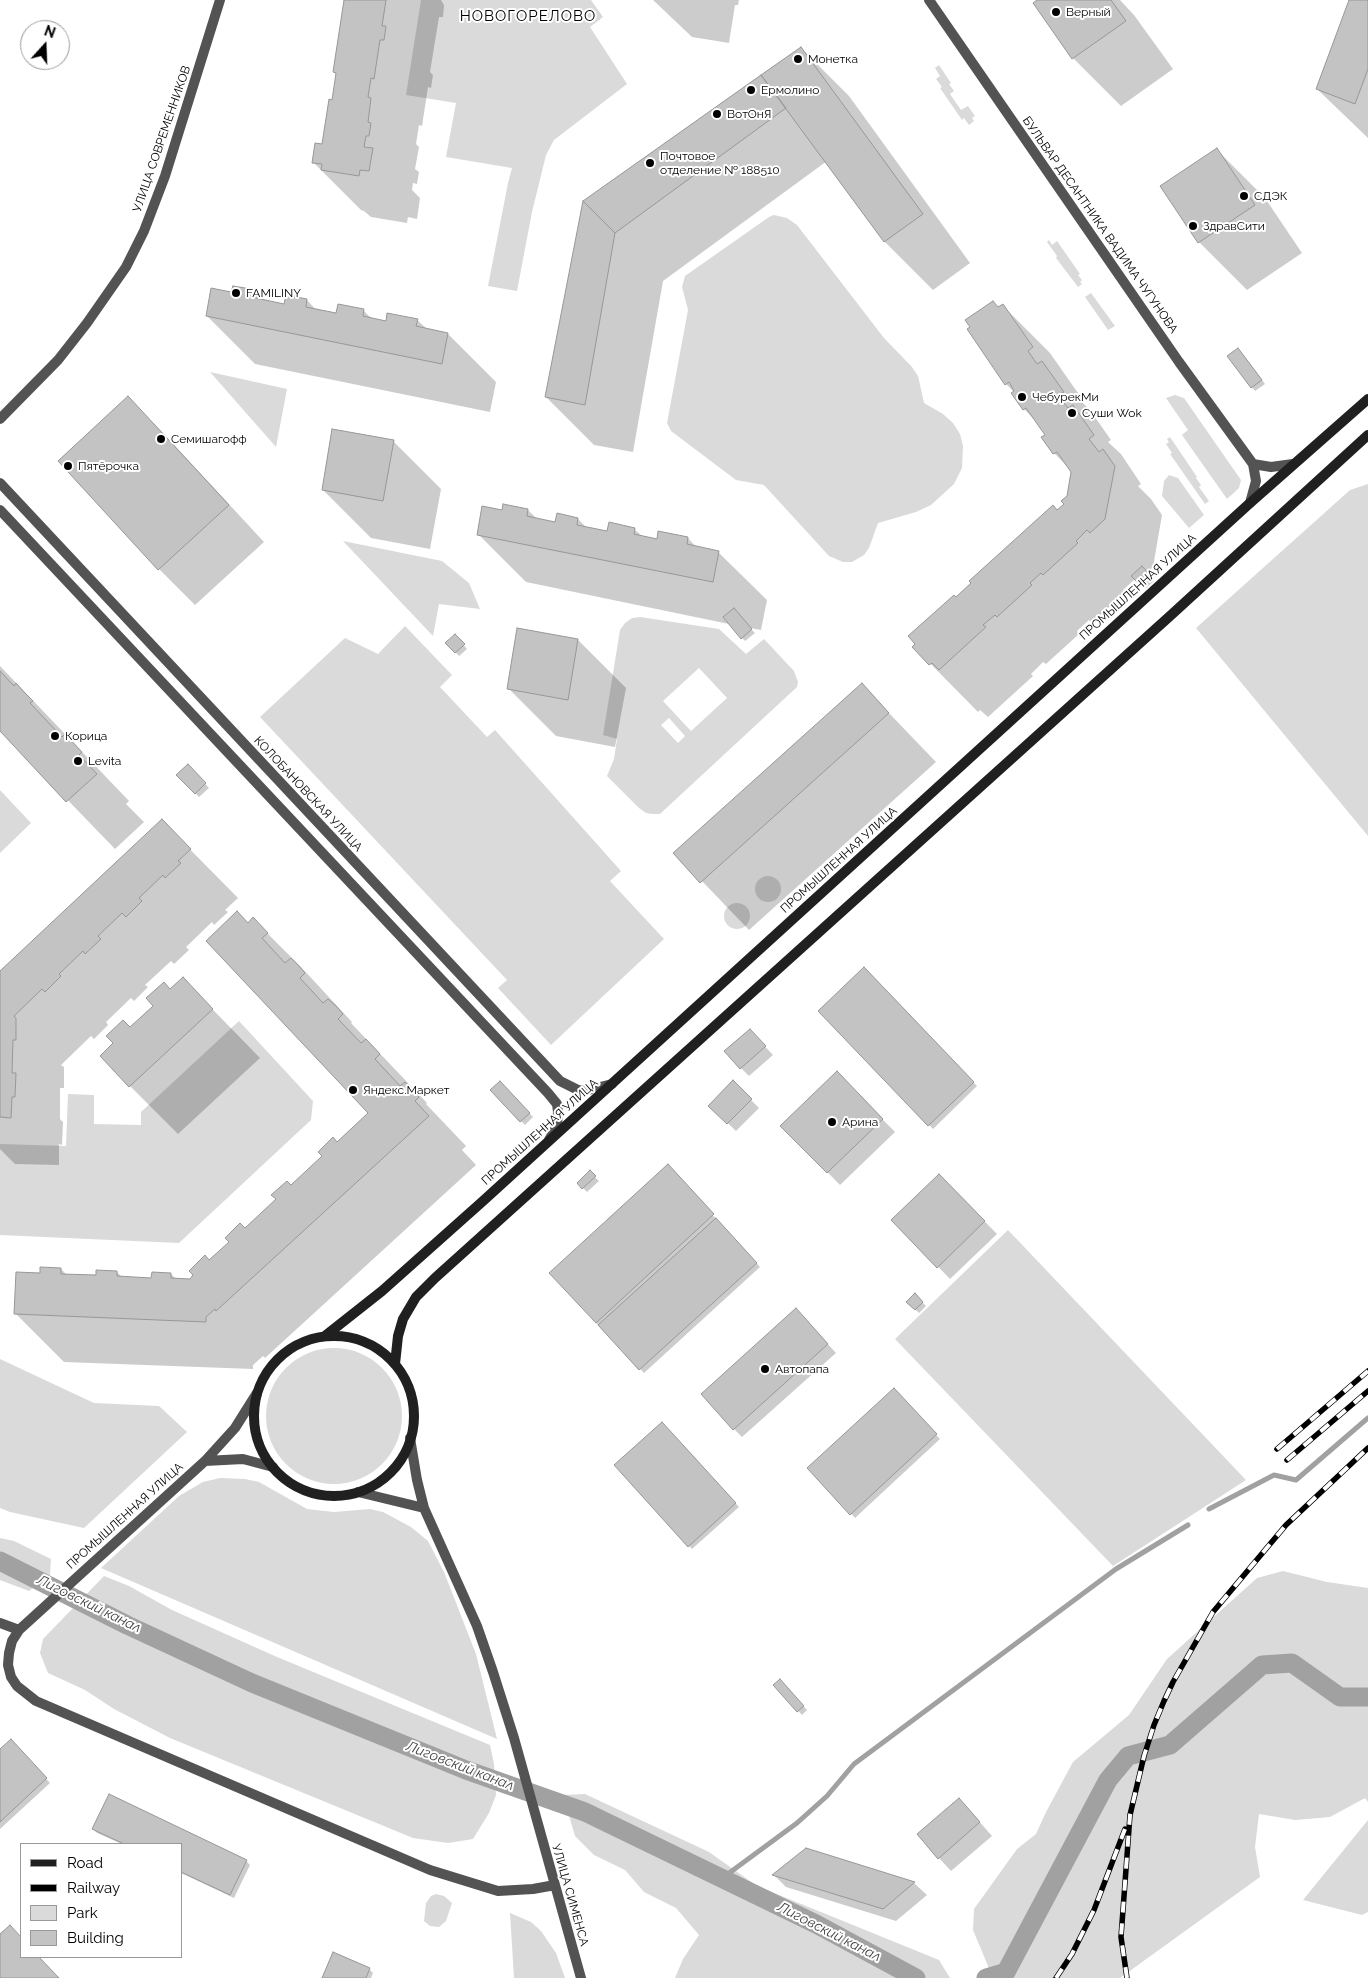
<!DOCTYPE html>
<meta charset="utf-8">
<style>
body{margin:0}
#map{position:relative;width:1368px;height:1978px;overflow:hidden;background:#fff;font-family:Raleway,sans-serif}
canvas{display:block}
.legend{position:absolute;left:20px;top:1843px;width:162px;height:115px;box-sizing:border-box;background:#fff;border:1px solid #999;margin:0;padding:6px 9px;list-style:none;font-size:15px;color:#000}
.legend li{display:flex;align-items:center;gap:10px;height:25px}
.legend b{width:25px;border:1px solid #999}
.north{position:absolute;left:20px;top:20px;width:50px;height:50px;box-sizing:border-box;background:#fff;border:1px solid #999;border-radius:50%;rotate:20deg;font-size:14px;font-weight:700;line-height:20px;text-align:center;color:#000}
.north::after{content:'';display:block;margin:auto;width:18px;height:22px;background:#000;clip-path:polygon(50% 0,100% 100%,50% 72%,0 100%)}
</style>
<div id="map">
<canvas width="1368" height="1978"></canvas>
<ul class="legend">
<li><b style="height:6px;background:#202020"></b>Road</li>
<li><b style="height:6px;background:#000"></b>Railway</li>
<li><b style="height:14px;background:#dadada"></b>Park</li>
<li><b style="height:14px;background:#c3c3c3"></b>Building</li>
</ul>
<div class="north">N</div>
</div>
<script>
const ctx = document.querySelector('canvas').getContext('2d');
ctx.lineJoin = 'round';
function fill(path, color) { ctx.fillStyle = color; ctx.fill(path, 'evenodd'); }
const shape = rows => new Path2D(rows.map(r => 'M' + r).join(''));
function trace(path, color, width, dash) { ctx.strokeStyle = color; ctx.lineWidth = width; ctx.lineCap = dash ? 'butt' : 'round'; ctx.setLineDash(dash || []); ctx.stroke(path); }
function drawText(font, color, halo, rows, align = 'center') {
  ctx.font = font + ' Raleway,sans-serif'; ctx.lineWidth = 4; ctx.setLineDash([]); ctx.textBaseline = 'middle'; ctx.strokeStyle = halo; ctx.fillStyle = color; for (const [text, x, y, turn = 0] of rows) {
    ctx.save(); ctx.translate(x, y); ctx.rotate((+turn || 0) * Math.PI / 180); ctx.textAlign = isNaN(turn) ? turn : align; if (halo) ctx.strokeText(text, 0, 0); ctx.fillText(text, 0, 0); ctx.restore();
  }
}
const green = shape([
 [421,0,591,0,603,17,590,27,627,84,554,140,546,155,532,212,517,291,488,286,508,183,512,168,446,157,456,103,406,95],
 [939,65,951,83,949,84,954,91,950,94,961,110,968,106,975,116,972,118,974,121,969,125,964,118,962,120,940,88,942,87,936,79,940,76,935,68],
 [774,215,787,218,797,225,884,338,912,367,918,376,924,403,943,414,953,423,960,434,963,446,962,468,954,484,931,505,916,512,878,523,869,548,864,555,852,562,843,562,829,556,764,485,736,480,671,431,667,423,688,310,682,287,685,276,769,217],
 [1049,240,1052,245,1057,241,1080,274,1078,275,1082,280,1080,282,1082,284,1078,287,1056,258,1057,256,1047,242],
 [1091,293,1115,326,1108,330,1085,297],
 [210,372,287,389,276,447],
 [1175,395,1184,398,1241,480,1239,488,1227,499,1182,435,1188,430,1166,398],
 [1170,437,1197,477,1196,478,1201,485,1199,487,1209,501,1205,504,1170,454,1172,453,1166,444,1169,442,1167,439],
 [1169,475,1178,478,1204,515,1189,528,1162,496,1164,481],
 [1368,484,1368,836,1196,628,1350,490],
 [343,541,442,561,469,583,480,609,439,604,433,636],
 [640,617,719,629,746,654,764,639,794,671,798,682,797,687,660,814,652,814,646,813,639,808,607,776,614,759,617,739,603,735,620,630,625,623,632,618],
 [699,668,727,698,691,731,663,701],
 [669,718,685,736,678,743,661,725],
 [405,626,452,675,440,687,487,737,495,730,621,871,610,881,664,939,551,1045,498,988,507,980,260,717,345,638,378,654],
 [0,790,31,823,0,853],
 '755 889a13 13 0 1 1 26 0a13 13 0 1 1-26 0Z',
 '724 916a13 13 0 1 1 26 0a13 13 0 1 1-26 0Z',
 [239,1021,313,1101,311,1120,179,1243,0,1235,0,1144,66,1146,68,1094,94,1095,94,1124,141,1125,141,1112],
 [1008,1230,1246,1480,1113,1566,895,1339],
 '266 1416a68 68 0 1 1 136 0a68 68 0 1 1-136 0Z',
 [0,1359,94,1403,159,1406,187,1432,84,1528,10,1512,0,1508],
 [220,1478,245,1479,259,1482,307,1509,334,1512,370,1509,383,1512,411,1527,428,1541,444,1572,476,1654,497,1739,101,1568,179,1496,203,1482],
 [0,1538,14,1541,51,1559,50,1575,29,1591,0,1580],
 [1283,1571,1327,1582,1368,1588,1368,1802,1365,1798,1330,1817,1295,1820,1259,1814,1255,1847,1260,1877,1120,1978,993,1978,973,1930,974,1909,1017,1849,1036,1834,1046,1812,1073,1762,1129,1715,1167,1659,1257,1578],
 [104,1576,129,1586,172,1610,277,1657,490,1745,494,1764,496,1795,489,1813,473,1839,448,1843,413,1838,170,1738,114,1709,85,1690,48,1673,40,1653,43,1639],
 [585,1794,709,1852,757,1886,939,1960,950,1978,675,1978,683,1959,699,1935,676,1908,644,1892,625,1870,594,1855,575,1836,563,1795],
 [1368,1820,1368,1912,1362,1915,1303,1900],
 [436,1894,444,1896,452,1903,446,1921,439,1927,430,1926,424,1921,426,1903,431,1896],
 [510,1913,531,1922,541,1931,556,1953,565,1978,514,1978]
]);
const shadow = shape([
 [345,0,441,0,444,5,443,17,439,17,430,72,433,75,431,88,428,87,422,126,419,125,416,144,419,147,415,169,419,172,417,184,413,183,412,190,420,198,417,219,408,217,407,223,371,217,364,211,361,210,313,162,323,146,333,101,337,75,334,72],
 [653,0,739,0,738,5,735,5,729,43,692,37],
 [1039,0,1120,0,1134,15,1173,69,1121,106,1073,58],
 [1350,0,1368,0,1368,138,1317,89],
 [801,48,849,96,970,263,933,290,885,242,827,161,663,281,633,452,594,445,546,397,585,202],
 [1217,150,1265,198,1302,253,1247,290,1199,242],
 [257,292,266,301,285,305,287,296,307,300,317,311,337,315,363,310,372,319,387,322,417,320,427,329,448,334,496,382,490,412,255,364,207,316,232,294],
 [1002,305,1050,353,1080,396,1078,398,1090,410,1111,440,1108,442,1121,454,1141,484,1138,486,1151,499,1162,515,1153,567,1146,573,1154,581,1145,589,1135,579,1123,590,1125,592,1092,623,1089,620,1077,631,1079,634,1046,664,1043,662,1031,674,1033,676,988,717,980,710,978,712,914,647,956,598,1057,512,1066,504,1068,497,1071,470,1054,453,1043,438,1047,435,1041,426,1024,409,1014,392,1006,384,999,308],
 [1242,353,1265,384,1255,391,1252,387],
 [128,398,164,434,264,542,195,605,159,569,59,461],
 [393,441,441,489,430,549,371,538,323,490],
 [528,510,537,519,556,523,578,519,588,529,608,533,634,529,643,537,658,540,688,538,697,548,718,552,767,600,761,630,750,628,755,633,745,641,729,624,526,582,478,534,503,512],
 [455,635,467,649,459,656,447,643],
 [578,640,626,688,615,747,556,736,508,688],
 [0,666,129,801,126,804,144,822,115,849,0,730],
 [862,685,936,762,749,930,675,853],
 [188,766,209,788,199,797,178,775],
 [162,821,238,898,225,910,228,912,214,925,212,922,186,947,189,950,174,964,171,961,145,985,148,987,134,1001,131,998,106,1022,108,1025,94,1039,91,1036,61,1065,64,1067,64,1088,60,1088,60,1119,63,1122,62,1145,59,1144,59,1165,15,1164,0,1149,0,973],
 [253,919,301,967,352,1022,351,1023,427,1103,426,1104,466,1146,462,1150,476,1165,265,1358,263,1356,253,1365,253,1369,64,1362,16,1314,41,1274,61,1269,67,1275,97,1277,117,1272,123,1278,152,1279,171,1274,176,1279,190,1280,370,1113,248,924],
 [864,969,977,1086,933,1129,820,1011],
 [183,979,260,1058,178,1134,130,1086,130,1028],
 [758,1039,773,1055,749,1076,741,1068],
 [837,1073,895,1132,840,1185,782,1126],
 [733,1082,759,1108,736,1131,710,1106],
 [500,1083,533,1117,525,1125,492,1091],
 [668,1166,760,1267,644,1373,596,1323],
 [590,1172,599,1181,587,1192,578,1183],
 [939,1175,997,1234,950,1279,893,1220],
 [915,1295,926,1306,919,1313,908,1302],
 [804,1318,836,1353,742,1437,734,1429],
 [894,1389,940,1439,855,1518,809,1468],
 [662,1423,739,1507,692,1549,616,1465],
 [780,1681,807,1710,802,1715,775,1685],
 [11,1741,50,1783,0,1829,0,1751],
 [109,1796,246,1861,250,1865,234,1898,181,1873,181,1844,122,1844,97,1833,93,1829],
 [971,1812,992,1836,951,1871,918,1835],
 [806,1850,914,1883,927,1895,896,1921,786,1887,774,1875],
 [369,1969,373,1973,371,1978,324,1978]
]);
const stream = shape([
 [1209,1509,1274,1475,1296,1480,1368,1418],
 [721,1879,797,1823,827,1796,854,1764,1116,1569,1188,1525]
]);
const canal = shape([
 [0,1561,127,1625,252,1683,466,1770,585,1812,816,1924,916,1978],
 [986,1978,1006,1972,1108,1780,1128,1756,1170,1745,1262,1665,1292,1663,1340,1697,1368,1697]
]);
const building = shape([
 [344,0,386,0,382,26,386,26,384,40,380,40,374,79,371,78,368,97,371,98,368,122,371,123,369,136,366,136,364,147,373,148,369,171,360,170,359,176,321,170,322,164,312,163,315,143,322,144,329,99,332,100,336,73,333,72,344,0],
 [1037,0,1111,0,1126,21,1072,59,1033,3,1037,0],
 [1349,0,1368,0,1368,69,1355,104,1316,89,1349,0],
 [801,47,923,214,884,242,761,75,801,47],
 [761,75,786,108,615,233,583,201,761,75],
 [1217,148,1255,205,1198,243,1160,186,1217,148],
 [583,201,615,233,585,405,545,397,583,201],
 [233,286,257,290,256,298,284,304,286,295,307,299,306,307,336,313,338,304,364,309,363,316,386,321,387,313,418,319,416,326,448,333,442,364,206,316,211,288,231,292,233,286],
 [993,301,998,307,1003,304,1033,347,1028,351,1037,364,1042,361,1064,392,1058,395,1068,408,1073,405,1094,435,1089,439,1099,452,1103,449,1115,466,1105,519,1090,533,1087,530,1076,541,1078,543,1043,575,1041,573,1030,583,1032,585,997,617,995,615,983,625,986,627,939,670,932,663,929,665,912,647,915,644,908,636,954,595,956,597,971,583,969,581,1053,505,1057,510,1064,504,1061,501,1067,496,1071,472,1057,452,1053,454,1041,437,1045,435,1026,408,1023,410,1011,393,1014,391,1009,382,1005,385,967,329,970,327,965,320,993,301],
 [1238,348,1262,380,1251,388,1227,356,1238,348],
 [128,396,229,505,158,570,58,461,128,396],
 [332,429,394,440,383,501,322,490,332,429],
 [503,504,528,509,527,516,555,522,557,513,578,518,577,525,607,531,609,522,635,528,634,534,657,539,658,531,688,537,687,544,719,551,713,582,477,535,482,506,502,510,503,504],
 [1142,566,1151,576,1141,586,1131,576,1142,566],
 [734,608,752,629,741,639,723,617,734,608],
 [517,628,578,639,568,700,507,689,517,628],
 [455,634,465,644,455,653,445,643,455,634],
 [0,671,14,686,16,683,24,692,33,701,30,703,62,737,65,734,82,752,79,755,97,774,66,802,0,731,0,671],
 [862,683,889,713,700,883,673,853,862,683],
 [188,764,206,783,195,794,176,775,188,764],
 [162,819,191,849,178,861,181,863,165,878,163,875,139,898,142,901,126,917,122,913,98,936,101,939,85,954,83,951,59,974,61,976,45,992,42,989,14,1016,16,1018,16,1040,13,1040,12,1073,16,1073,15,1097,12,1097,11,1118,0,1117,0,971,162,819],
 [237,911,248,923,253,917,268,933,262,938,285,963,291,958,298,965,305,973,300,978,323,1003,328,999,336,1006,343,1014,338,1019,361,1043,366,1039,380,1054,375,1059,400,1086,405,1082,419,1097,415,1101,429,1116,216,1311,215,1309,206,1317,206,1322,14,1314,16,1272,40,1273,40,1267,61,1268,61,1274,96,1275,96,1270,117,1271,117,1276,151,1278,152,1272,171,1273,171,1278,190,1279,193,1275,189,1271,205,1255,209,1260,229,1242,225,1238,240,1223,245,1228,276,1199,271,1195,287,1181,291,1185,322,1156,318,1152,333,1137,337,1142,368,1113,206,941,237,911],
 [864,967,974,1082,928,1126,818,1011,864,967],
 [183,977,213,1009,129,1087,100,1056,113,1043,106,1036,123,1020,130,1027,153,1006,146,998,164,982,170,989,183,977],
 [750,1029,766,1046,740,1069,724,1051,750,1029],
 [837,1071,883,1119,827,1173,780,1126,837,1071],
 [733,1080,752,1099,727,1124,708,1106,733,1080],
 [500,1081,530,1113,520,1122,490,1090,500,1081],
 [668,1164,714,1214,596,1323,549,1273,668,1164],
 [590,1170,596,1176,582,1189,577,1183,590,1170],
 [939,1174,985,1221,937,1268,891,1220,939,1174],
 [716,1218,757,1263,639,1370,598,1325,716,1218],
 [915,1293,923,1302,915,1310,906,1302,915,1293],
 [796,1308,828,1344,733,1430,701,1394,796,1308],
 [894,1388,937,1434,850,1515,807,1468,894,1388],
 [662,1422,736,1503,688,1547,614,1465,662,1422],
 [780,1679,804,1706,797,1712,773,1685,780,1679],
 [11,1739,47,1778,0,1822,0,1749,11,1739],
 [109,1794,247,1860,230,1895,181,1872,181,1844,124,1844,92,1829,109,1794],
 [959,1798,980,1822,938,1859,917,1834,959,1798],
 [806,1848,915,1882,883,1909,772,1875,806,1848],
 [10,1925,21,1937,21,1957,39,1957,59,1978,0,1978,0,1934,10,1925],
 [333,1952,370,1968,366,1978,322,1978,333,1952]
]);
const street = shape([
 [929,0,1179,362,1253,464,1256,481,1250,503],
 [0,419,58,360,87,323,126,267,144,231,165,176,220,0],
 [1253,464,1271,467,1293,464],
 [0,483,560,1081,578,1090,584,1091,612,1084],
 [0,510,548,1093,557,1104,558,1112,557,1125,549,1140],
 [257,1393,235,1428,205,1461,19,1630,12,1641,9,1653,8,1665,11,1677,17,1686,36,1701,430,1870,498,1891,533,1889,555,1885],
 [410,1438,417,1480,424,1508,477,1626,493,1672,514,1738,581,1978],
 [205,1461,243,1459,273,1467],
 [358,1492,424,1508],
 [0,1623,19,1630]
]);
const secondary = shape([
 [325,1336,382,1291,483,1201,1250,503,1368,399],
 '254 1416a80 80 0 1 1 160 0a80 80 0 1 1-160 0Z',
 [395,1364,398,1336,403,1319,416,1297,435,1278,1170,616,1368,435]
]);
const rail = shape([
 [1277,1449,1368,1371],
 [1287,1460,1368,1391],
 [1056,1978,1072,1954,1094,1910,1125,1829],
 [1127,1978,1121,1937,1130,1815,1144,1756,1154,1725,1164,1701,1173,1682,1213,1612,1286,1525,1368,1448]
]);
const markers = [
 [1056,12,5,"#000"],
 [798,59,5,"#000"],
 [751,90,5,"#000"],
 [717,114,5,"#000"],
 [650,163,5,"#000"],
 [1244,196,5,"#000"],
 [1193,226,5,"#000"],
 [236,293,5,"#000"],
 [1022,397,5,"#000"],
 [1072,413,5,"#000"],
 [161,439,5,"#000"],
 [68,466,5,"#000"],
 [55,736,5,"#000"],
 [78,761,5,"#000"],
 [353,1090,5,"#000"],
 [832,1122,5,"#000"],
 [765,1369,5,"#000"]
];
const poiNames = [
 ["Верный",1066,12],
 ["Монетка",808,59],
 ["Ермолино",761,90],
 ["ВотОнЯ",727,114],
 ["Почтовое",660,156],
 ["отделение № 188510",660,170],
 ["СДЭК",1254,196],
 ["ЗдравСити",1203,226],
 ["FAMILINY",246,293],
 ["ЧебурекМи",1032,397],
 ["Суши Wok",1082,413],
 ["Семишагофф",171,439],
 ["Пятёрочка",78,466],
 ["Корица",65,736],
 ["Levita",88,761],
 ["Яндекс.Маркет",363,1090],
 ["Арина",842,1122],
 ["Автопапа",775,1369]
];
const streetNames = [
 ["УЛИЦА СОВРЕМЕННИКОВ",162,139,-71],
 ["БУЛЬВАР ДЕСАНТНИКА ВАДИМА ЧУГУНОВА",1100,225,55],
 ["ПРОМЫШЛЕННАЯ УЛИЦА",1138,587,-42],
 ["КОЛОБАНОВСКАЯ УЛИЦА",308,794,47],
 ["ПРОМЫШЛЕННАЯ УЛИЦА",839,860,-42],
 ["ПРОМЫШЛЕННАЯ УЛИЦА",540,1132,-42],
 ["ПРОМЫШЛЕННАЯ УЛИЦА",125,1516,-42],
 ["УЛИЦА СИМЕНСА",570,1895,74]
];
const waterNames = [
 ["Лиговский канал",89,1604,26],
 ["Лиговский канал",460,1766,21],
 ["Лиговский канал",829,1932,27]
];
const quarterNames = [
 ["НОВОГОРЕЛОВО",528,16]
];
fill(green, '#dadada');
fill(shadow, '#0003');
trace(stream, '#a1a1a1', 5);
trace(canal, '#a1a1a1', 19);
fill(building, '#c3c3c3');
trace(building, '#979797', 1);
trace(street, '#535353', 10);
trace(secondary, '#202020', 10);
trace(rail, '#000', 5.5);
trace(rail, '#fff', 4, [11]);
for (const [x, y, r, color] of markers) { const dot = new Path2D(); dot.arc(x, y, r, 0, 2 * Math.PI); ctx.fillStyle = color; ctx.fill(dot); trace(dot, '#fff', 2); }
drawText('12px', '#000', '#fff', poiNames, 'left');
drawText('12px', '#000', '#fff', streetNames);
drawText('italic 14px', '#424242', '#fff', waterNames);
ctx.letterSpacing = '1px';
drawText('15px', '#000', '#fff', quarterNames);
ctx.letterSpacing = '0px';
</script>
